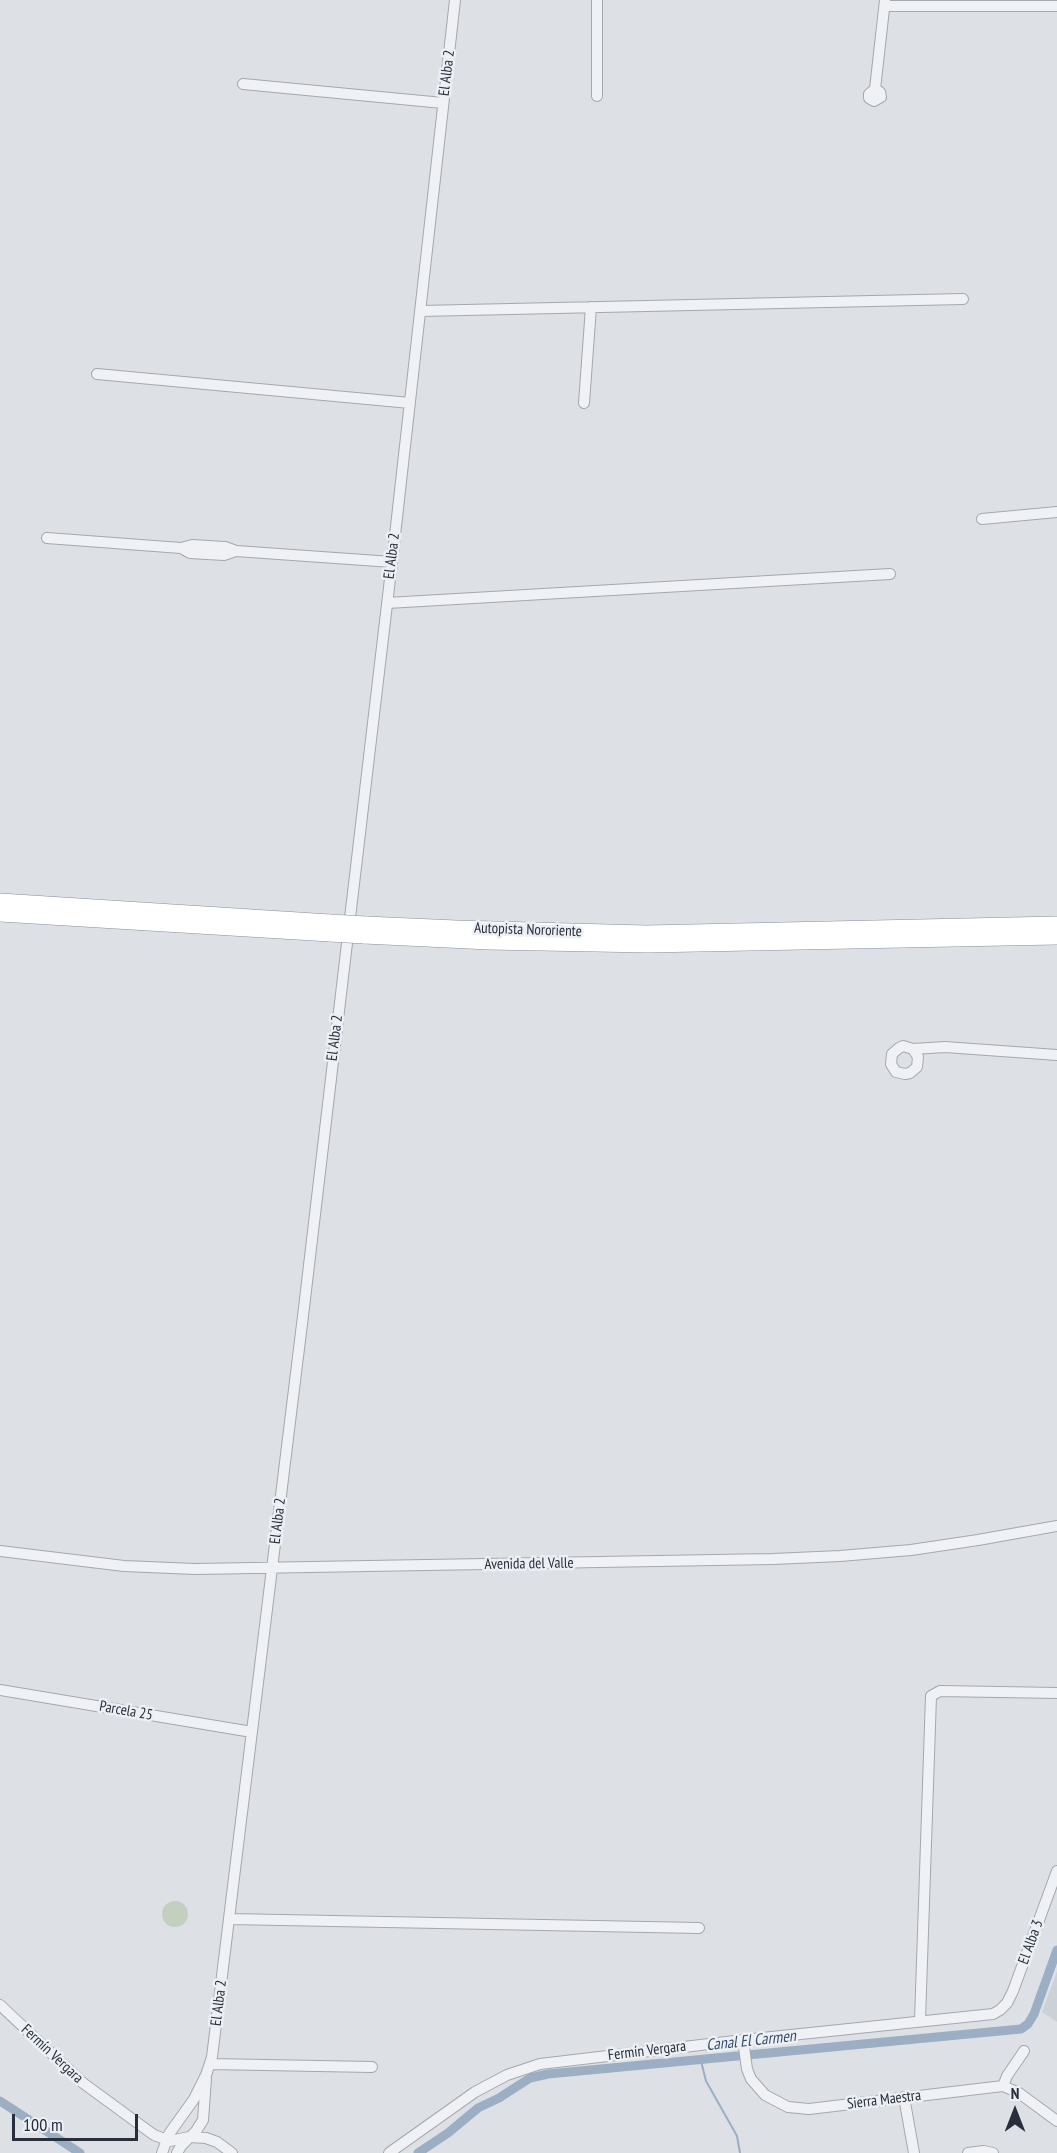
<!DOCTYPE html>
<meta charset="utf-8">
<style>
body{margin:0}
#map{position:relative;width:1057px;height:2153px;overflow:hidden;background:#dde1e6;font-family:"PT Sans Narrow",sans-serif}
canvas{display:block}
.north{position:absolute;left:985px;top:2081px;width:60px;height:60px;-webkit-text-stroke:4px #eceff4;paint-order:stroke;rotate:0deg;font-size:16px;font-weight:700;line-height:24px;text-align:center;color:#282f3b}
.north::after{content:'';display:block;margin:auto;width:21px;height:27px;background:#282f3b;clip-path:polygon(50% 0,100% 100%,50% 72%,0 100%)}
.scale{position:absolute;left:12px;top:2114px;width:126px;height:27px;box-sizing:border-box;border:3px solid #282f3b;border-top:0;padding-left:8px;font-size:18px;line-height:21px;white-space:nowrap;color:#282f3b;-webkit-text-stroke:4px #eceff4;paint-order:stroke}
</style>
<div id="map">
<canvas width="1057" height="2153"></canvas>
<div class="north">N</div>
<div class="scale">100 m</div>
</div>
<script>
const ctx = document.querySelector('canvas').getContext('2d');
ctx.lineJoin = 'round';
function fill(path, color) { ctx.fillStyle = color; ctx.fill(path, 'evenodd'); }
const shape = rows => new Path2D(rows.map(r => 'M' + r).join(''));
function trace(path, color, width, dash) { ctx.strokeStyle = color; ctx.lineWidth = width; ctx.lineCap = dash ? 'butt' : 'round'; ctx.setLineDash(dash || []); ctx.stroke(path); }
function drawText(font, color, halo, rows, align = 'center') {
  ctx.font = font + ' "PT Sans Narrow",sans-serif'; ctx.lineWidth = 5; ctx.setLineDash([]); ctx.textBaseline = 'middle'; ctx.strokeStyle = halo; ctx.fillStyle = color; for (const [text, x, y, turn = 0] of rows) {
    ctx.save(); ctx.translate(x, y); ctx.rotate((+turn || 0) * Math.PI / 180); ctx.textAlign = isNaN(turn) ? turn : align; if (halo) ctx.strokeText(text, 0, 0); ctx.fillText(text, 0, 0); ctx.restore();
  }
}
const built = shape([
 [1057,1971,1057,2022,1042,2012]
]);
const green = shape([
 '162 1914a13 13 0 1 1 26 0a13 13 0 1 1-26 0Z'
]);
const stream = shape([
 [701,2061,706,2081,737,2136,740,2153]
]);
const canal = shape([
 [0,2101,80,2153],
 [418,2153,448,2133,478,2108,499,2098,530,2078,548,2074,1021,2029,1028,2024,1034,2014,1057,1950]
]);
const minor = shape([
 [597,0,597,96],
 [885,6,1057,6],
 [243,84,443,103],
 [875,89,880,92,881,97,874,101,869,98,869,94,875,89,885,0],
 [420,311,963,299],
 [97,374,410,403],
 [584,403,591,307],
 [982,519,1057,512],
 [47,538,181,548,192,545,225,547,236,551,392,562],
 [181,548,190,553,224,555,233,552],
 [387,603,890,574],
 [913,1049,918,1057,917,1067,910,1073,905,1074,896,1072,891,1064,892,1054,899,1048,903,1046,913,1049,945,1047,1057,1055],
 [0,1551,124,1566,195,1569,773,1559,840,1556,911,1550,978,1540,1057,1526],
 [0,1690,252,1732],
 [229,1919,699,1928],
 [0,2005,83,2083,154,2135,170,2141,189,2137,206,2138,217,2142,232,2153],
 [920,2020,931,1696,940,1691,1057,1693],
 [743,2040,747,2069,751,2079,765,2095,788,2107,809,2109,1003,2086,1019,2093,1057,2121],
 [211,2064,372,2067],
 [1003,2086,1007,2076,1024,2051],
 [904,2097,914,2153],
 [162,2153,169,2134,194,2099,206,2075,212,2057,303,1316,392,562,455,0],
 [177,2153,181,2146,196,2131,203,2120,206,2079],
 [389,2153,475,2092,507,2075,540,2064,743,2040,993,2014,1000,2010,1007,2003,1013,1991,1057,1871],
 [968,2153,984,2151,993,2153]
]);
const highway = shape([
 [0,901,330,922],
 [0,914,330,934],
 [366,924,456,928,646,933,1057,924],
 [364,936,489,942,648,945,1057,937]
]);
const highwayBridge = shape([
 [330,922,366,924],
 [330,934,364,936]
]);
const streetNames = [
 ["El Alba 2",447,73,-83],
 ["El Alba 2",392,556,-83],
 ["Autopista Nororiente",528,930,2],
 ["El Alba 2",335,1038,-83],
 ["El Alba 2",278,1521,-83],
 ["Avenida del Valle",529,1564,-1],
 ["Parcela 25",126,1711,10],
 ["El Alba 3",1031,1942,-70],
 ["El Alba 2",219,2003,-83],
 ["Fermín Vergara",647,2051,-7],
 ["Fermín Vergara",52,2054,43],
 ["Sierra Maestra",884,2100,-7]
];
const waterNames = [
 ["Canal El Carmen",751,2041,-6]
];
fill(built, '#ccd0d7');
fill(green, '#c3cfbf');
trace(stream, '#9baec3', 2);
trace(canal, '#9baec3', 9);
trace(minor, '#a3a8af', 12);
trace(highway, '#868e9b', 16);
trace(minor, '#f0f1f5', 10);
trace(highway, '#fff', 15);
trace(highwayBridge, '#868e9b', 16, []);
trace(highwayBridge, '#fff', 15);
drawText('15px', '#282f3b', '#eceff4', streetNames);
drawText('italic 16px', '#364e6b', '#eceff4', waterNames);
</script>
